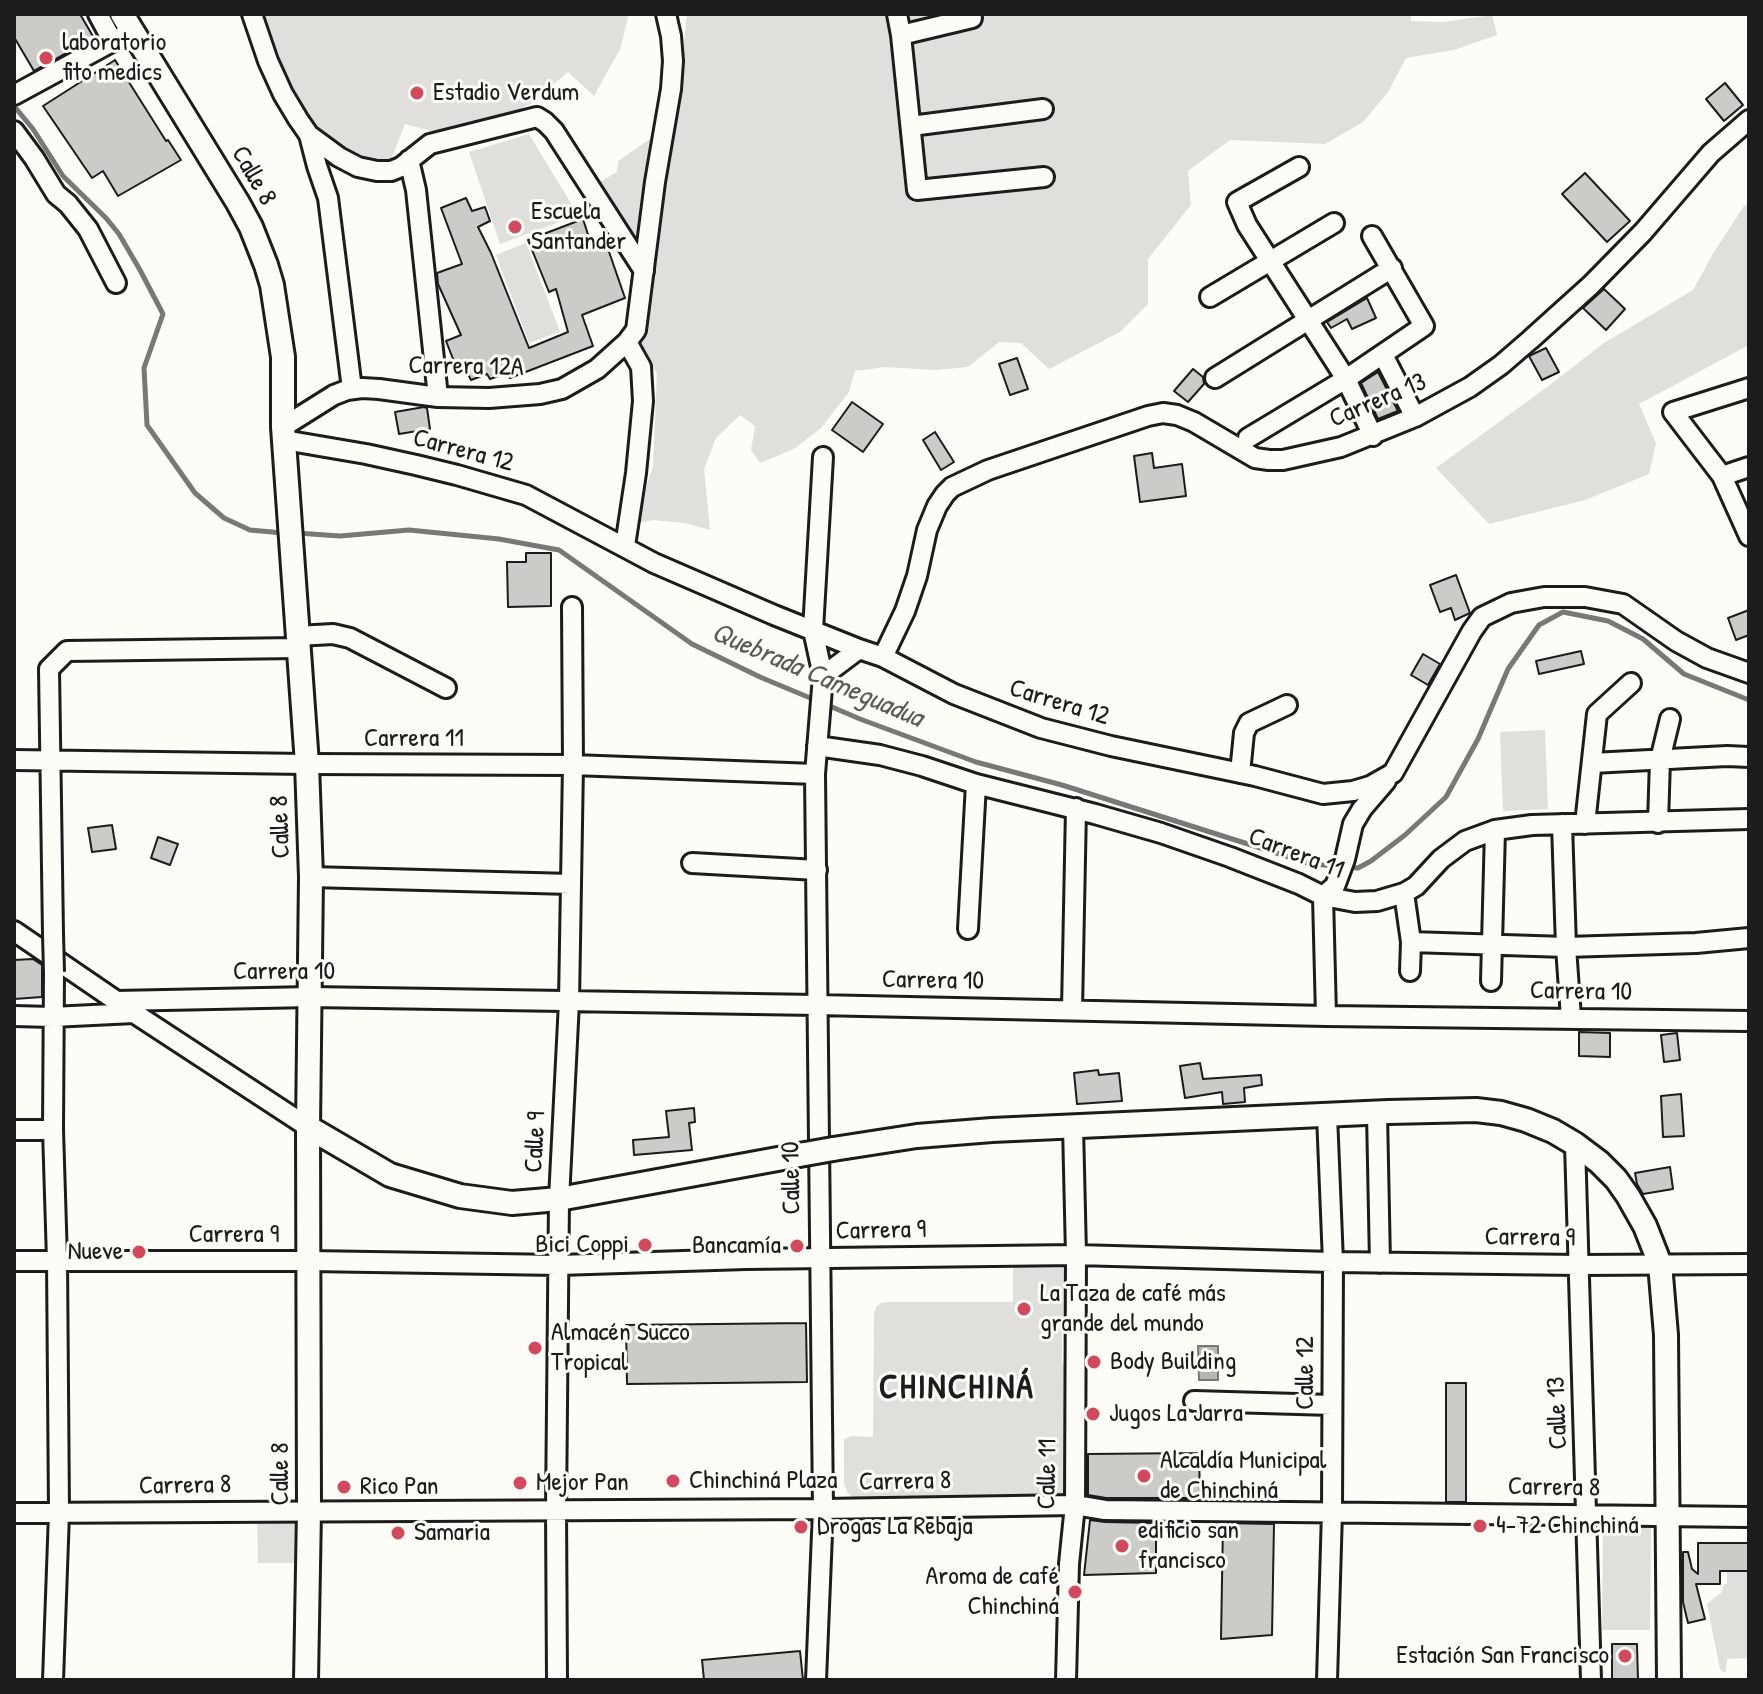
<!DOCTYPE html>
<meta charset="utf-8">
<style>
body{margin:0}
#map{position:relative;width:1763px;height:1694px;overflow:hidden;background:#fdfcf7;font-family:"Patrick Hand",sans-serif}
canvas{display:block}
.frame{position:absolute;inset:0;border:16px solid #1c1c1c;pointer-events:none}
</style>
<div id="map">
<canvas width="1763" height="1694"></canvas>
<div class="frame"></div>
</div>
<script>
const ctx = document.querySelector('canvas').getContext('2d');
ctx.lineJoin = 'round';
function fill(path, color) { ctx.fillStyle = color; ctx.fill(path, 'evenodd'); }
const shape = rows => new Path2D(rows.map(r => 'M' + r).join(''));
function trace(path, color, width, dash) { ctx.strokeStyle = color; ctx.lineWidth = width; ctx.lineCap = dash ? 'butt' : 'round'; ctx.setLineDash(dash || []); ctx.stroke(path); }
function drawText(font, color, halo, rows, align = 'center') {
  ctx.font = font + ' "Patrick Hand",sans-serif'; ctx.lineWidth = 6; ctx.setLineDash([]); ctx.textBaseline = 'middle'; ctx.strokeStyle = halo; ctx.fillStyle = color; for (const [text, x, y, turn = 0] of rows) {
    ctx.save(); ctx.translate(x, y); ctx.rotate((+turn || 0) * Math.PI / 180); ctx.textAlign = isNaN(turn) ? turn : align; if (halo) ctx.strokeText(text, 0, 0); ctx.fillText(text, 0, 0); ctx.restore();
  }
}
const green = shape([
 [259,14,629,14,620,49,594,96,568,72,530,104,509,115,438,133,405,124,388,167,370,162,348,151,312,123,287,90],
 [687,14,1411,14,1411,21,1443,22,1492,15,1497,35,1454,50,1406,58,1388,92,1363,122,1325,144,1230,140,1188,171,1191,205,1148,259,1148,304,1120,332,1049,369,1021,343,999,342,968,367,936,370,885,367,855,371,849,392,821,428,794,449,760,463,751,450,755,426,740,415,716,438,704,469,710,530,685,523,653,520,633,524,653,467,657,374,638,342,646,325,679,89],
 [529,134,578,215,500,244,469,152],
 [653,137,639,246,598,183,617,172,618,161],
 [1749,203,1749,345,1639,404,1656,443,1649,474,1585,500,1489,524,1436,468,1547,387,1604,343,1693,290,1714,252,1744,206],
 [526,243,560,332,529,343,496,255],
 [1545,730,1548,809,1503,811,1500,732],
 [1018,1262,1060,1264,1069,1271,1072,1321,1062,1327,1062,1363,1073,1371,1070,1491,1063,1497,865,1501,854,1499,848,1493,844,1484,844,1439,852,1436,873,1437,874,1313,876,1307,881,1303,891,1302,1013,1302,1013,1265],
 [306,1517,306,1563,258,1563,257,1519],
 [1603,1526,1651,1526,1650,1630,1602,1630],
 [1727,1571,1749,1571,1749,1658,1727,1659,1726,1672,1723,1672,1720,1669,1707,1604,1722,1592,1724,1584,1727,1584]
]);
const water = shape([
 [1198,1346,1218,1346,1218,1380,1199,1380,1198,1346]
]);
const stream = shape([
 [14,106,33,129,63,176,106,218,119,234,140,270,163,314,144,368,147,425,195,493,224,518,250,530,283,533],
 [297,533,340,536,409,530,499,539,559,550,692,644,760,677,815,700],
 [825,704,860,719,976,762,1062,785,1311,864,1336,866],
 [1346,867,1358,868,1371,861,1405,835,1446,797,1478,739,1508,669,1539,625,1563,612,1608,621,1643,639,1684,674,1749,700]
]);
const building = shape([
 [14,14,80,14,94,38,34,71,14,37,14,14],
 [115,60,166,141,168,140,181,160,118,196,103,171,92,178,43,106,115,60],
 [1725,83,1743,105,1724,121,1706,99,1725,83],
 [1585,173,1630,221,1607,242,1562,194,1585,173],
 [466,198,472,211,485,207,490,221,478,227,491,253,529,348,568,332,556,289,549,292,528,240,583,219,593,250,607,246,625,298,582,315,593,346,510,378,507,373,490,379,487,374,471,380,461,361,455,364,446,341,461,335,438,284,437,273,462,264,441,208,466,198],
 [1604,289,1625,309,1606,330,1583,308,1604,289],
 [1367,298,1376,318,1352,329,1347,319,1331,328,1327,322,1367,298],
 [1546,348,1559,372,1542,380,1529,356,1546,348],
 [1017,358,1028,389,1010,395,999,364,1017,358],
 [1193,369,1203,377,1204,384,1188,402,1174,391,1193,369],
 [1378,372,1398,411,1378,419,1361,383,1378,372],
 [852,402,883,424,863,452,832,430,852,402],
 [424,407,427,408,430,429,399,434,395,412,424,407],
 [935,432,954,462,941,470,923,440,935,432],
 [1152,453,1154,468,1182,464,1186,496,1140,502,1134,456,1152,453],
 [526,553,551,553,551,606,508,607,507,562,526,562,526,553],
 [1456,575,1470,613,1455,620,1451,608,1440,612,1430,585,1456,575],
 [1749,610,1749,635,1736,640,1728,618,1749,610],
 [1581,651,1584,664,1539,674,1536,661,1581,651],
 [1423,654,1440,664,1428,685,1411,675,1423,654],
 [112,825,116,849,92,852,88,828,112,825],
 [158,837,178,844,170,865,151,858,158,837],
 [33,959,42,965,42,997,14,999,14,960,33,959],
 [1579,1032,1610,1033,1610,1057,1579,1056,1579,1032],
 [1677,1033,1680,1060,1664,1062,1661,1035,1677,1033],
 [1200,1063,1203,1079,1261,1075,1262,1085,1244,1088,1245,1102,1223,1104,1222,1092,1185,1098,1180,1066,1200,1063],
 [1098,1070,1099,1075,1119,1073,1122,1101,1077,1104,1074,1073,1098,1070],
 [1681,1094,1684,1136,1663,1137,1661,1096,1681,1094],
 [694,1108,695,1122,689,1123,692,1150,634,1155,633,1140,669,1137,666,1111,694,1108],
 [1670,1167,1673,1189,1643,1194,1637,1184,1635,1173,1670,1167],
 [806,1323,807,1382,627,1384,626,1325,806,1323],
 [1446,1383,1466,1383,1466,1502,1446,1502,1446,1383],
 [1199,1453,1200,1498,1106,1498,1088,1495,1088,1454,1199,1453],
 [1090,1520,1105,1522,1156,1523,1156,1573,1084,1575,1090,1520],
 [1223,1523,1274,1524,1272,1635,1221,1639,1223,1523],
 [1698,1543,1749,1543,1749,1571,1720,1571,1720,1584,1696,1584,1705,1619,1688,1623,1683,1602,1683,1552,1688,1552,1692,1569,1698,1574,1698,1543],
 [1612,1644,1637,1644,1638,1680,1612,1680,1612,1644],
 [800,1651,803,1680,704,1680,702,1660,800,1651]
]);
const minor = shape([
 [98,14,113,42],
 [252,14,268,61,283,94,298,119,309,135,339,157,358,167,377,171,391,171,401,167,430,144,537,117,545,122,554,131,644,271],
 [897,14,901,35],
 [971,14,972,18,901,35,917,190,1044,177],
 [14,95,132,31],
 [911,126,1043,109],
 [14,131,34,158,56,194,68,204,88,229,116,283],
 [309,135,317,166,328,198,352,389],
 [409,160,416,190,438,397],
 [1299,167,1237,202,1247,225,1346,379,1373,436],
 [1210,297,1334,223],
 [1383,355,1415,417],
 [1215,378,1392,268],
 [1749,388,1673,412,1722,476,1749,536],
 [283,427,334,395,347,390,362,388,379,389,438,397,489,398,540,394,562,389,597,369,627,342,636,330,655,182,671,89,673,61,671,36,666,14],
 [1248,438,1346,379,1424,326,1372,236],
 [284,440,366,454,416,465,457,475,526,495,654,563,774,615,859,649,883,657,954,694,1041,728,1111,746,1255,776,1323,794,1353,791,1370,786,1393,773,1472,631,1482,617,1511,603,1544,597,1585,597,1623,604,1676,641,1707,658,1749,673],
 [1722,476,1749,467],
 [625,546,636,473,643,401,641,367,627,342],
 [297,636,333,634,350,638,446,688],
 [883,657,905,611,917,576,927,530,937,506,945,494,952,487,988,470,1148,416,1163,413,1177,415,1194,422,1255,458,1269,460,1283,460,1341,447,1415,417,1470,387,1501,365,1530,340,1591,285,1643,232,1711,153,1749,120],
 [823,676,813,630,823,457],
 [817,746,880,755,922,766,976,784,1095,814,1161,833,1230,857,1299,884,1323,896,1355,902,1377,901,1404,893,1416,886,1441,859,1465,841,1495,830,1532,825,1749,819],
 [14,760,307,764,573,765,815,774],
 [1592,763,1727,756,1749,757],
 [1240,773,1244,733,1249,723,1287,705],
 [1658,823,1660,760,1670,719],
 [1562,824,1566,947,1571,1018],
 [1585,824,1597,714,1631,683],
 [692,863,817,870],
 [311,877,571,884],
 [1404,893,1411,942,1410,971],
 [968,929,976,784],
 [14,931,134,1013,308,1127],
 [53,934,49,669,67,651,298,648],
 [1411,942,1566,947,1696,943,1749,938],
 [1491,981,1495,830],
 [116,1001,311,997,817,1005,1326,1016,1749,1021],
 [1072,1010,1076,808],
 [14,1016,52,1017,134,1013],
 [1326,1016,1323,896,1335,886,1345,859,1353,824,1362,809,1386,781],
 [1377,1113,1380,1263],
 [14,1130,53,1130],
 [1575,1144,1591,1680],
 [14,1261,309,1261,559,1265,746,1259,1076,1255,1333,1262,1580,1265,1749,1264],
 [1194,1401,1332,1405],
 [14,1513,823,1509,1075,1505,1105,1510,1749,1517],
 [53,1680,59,1513,57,1260,53,1130,54,972],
 [557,1680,556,1510,559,1199,569,1002,573,765,572,607],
 [816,1680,823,1509,815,774,823,676,859,649],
 [1066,1680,1069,1564,1075,1505,1076,1255,1073,1126],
 [1327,1680,1332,1512,1333,1262,1327,1115]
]);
const major = shape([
 [122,14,238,203,251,227,266,265,272,285,283,357,283,427,307,764,311,877,308,1127,309,1511,306,1680],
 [308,1127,390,1175,460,1196,512,1203,559,1199,805,1154],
 [833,1149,917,1136,992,1130,1388,1112,1476,1110,1501,1113,1526,1120,1553,1131,1575,1144,1599,1162,1616,1179,1628,1196,1645,1226,1660,1264,1666,1335,1669,1680]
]);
const minorBridge = shape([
 [53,934,54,972]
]);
const majorBridge = shape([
 [805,1154,833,1149]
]);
const markers = [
 [46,58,8,"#d1495b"],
 [417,93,8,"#d1495b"],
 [515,227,8,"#d1495b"],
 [645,1245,8,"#d1495b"],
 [797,1246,8,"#d1495b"],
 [139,1252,8,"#d1495b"],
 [1024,1309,8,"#d1495b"],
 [535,1348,8,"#d1495b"],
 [1094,1362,8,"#d1495b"],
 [1093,1414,8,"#d1495b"],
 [1144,1476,8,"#d1495b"],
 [673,1481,8,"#d1495b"],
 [520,1483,8,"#d1495b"],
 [344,1487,8,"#d1495b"],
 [1480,1526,8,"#d1495b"],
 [801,1527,8,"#d1495b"],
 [398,1533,8,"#d1495b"],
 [1122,1546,8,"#d1495b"],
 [1075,1592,8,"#d1495b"],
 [1625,1656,8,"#d1495b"]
];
const poiNames = [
 ["laboratorio",62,43],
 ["fito medics",62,73],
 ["Estadio Verdum",433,93],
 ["Escuela",531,212],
 ["Santander",531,242],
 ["Bici Coppi",629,1245,"right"],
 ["Bancamía",781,1246,"right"],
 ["Nueve",123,1252,"right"],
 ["La Taza de café más",1040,1294],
 ["grande del mundo",1040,1324],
 ["Almacén Succo",551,1333],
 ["Tropical",551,1363],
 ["Body Building",1110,1362],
 ["Jugos La Jarra",1109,1414],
 ["Alcaldía Municipal",1160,1461],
 ["de Chinchiná",1160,1491],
 ["Chinchiná Plaza",689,1481],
 ["Mejor Pan",536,1483],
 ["Rico Pan",360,1487],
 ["4-72 Chinchiná",1496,1526],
 ["Drogas La Rebaja",817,1527],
 ["edificio san",1138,1531],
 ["francisco",1138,1561],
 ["Samaria",414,1533],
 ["Aroma de café",1059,1577,"right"],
 ["Chinchiná",1059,1607,"right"],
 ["Estación San Francisco",1609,1656,"right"]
];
const streetNames = [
 ["Calle 8",253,176,60],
 ["Carrera 12A",466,367,1],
 ["Carrera 13",1378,401,-23],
 ["Carrera 12",463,451,15],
 ["Carrera 12",1059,703,17],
 ["Carrera 11",414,739],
 ["Calle 8",281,827,-92],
 ["Carrera 11",1296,854,21],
 ["Carrera 10",284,972],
 ["Carrera 10",933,981,1],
 ["Carrera 10",1581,992,1],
 ["Calle 9",536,1142,-87],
 ["Calle 10",792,1178,-91],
 ["Carrera 9",881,1231,-1],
 ["Carrera 9",234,1235],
 ["Carrera 9",1530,1238,1],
 ["Calle 12",1306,1373,-90],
 ["Calle 13",1558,1413,-92],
 ["Calle 8",281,1474,-90],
 ["Calle 11",1048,1474,-89],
 ["Carrera 8",905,1482,-1],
 ["Carrera 8",185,1486,-1],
 ["Carrera 8",1554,1488,1]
];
const waterNames = [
 ["Quebrada Cameguadua",817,676,23]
];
const districtNames = [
 ["CHINCHINÁ",957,1389]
];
fill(green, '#e0dfdb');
fill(water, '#b7b6b2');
trace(water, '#797876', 2);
trace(stream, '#797876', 5);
fill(building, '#cccbc8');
trace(building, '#1c1c1c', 2);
trace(minor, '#1c1c1c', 24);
trace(major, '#1c1c1c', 28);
trace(minor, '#fdfcf7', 18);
trace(major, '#fdfcf7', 22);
trace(minorBridge, '#1c1c1c', 24, []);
trace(majorBridge, '#1c1c1c', 28, []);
trace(minorBridge, '#fdfcf7', 18);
trace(majorBridge, '#fdfcf7', 22);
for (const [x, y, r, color] of markers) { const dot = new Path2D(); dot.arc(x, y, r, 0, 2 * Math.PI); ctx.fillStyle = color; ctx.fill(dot); trace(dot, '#fdfcf7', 3); }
drawText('26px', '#1c1c1c', '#fdfcf7', poiNames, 'left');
drawText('26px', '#1c1c1c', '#fdfcf7', streetNames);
drawText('italic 28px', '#5a5a58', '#fdfcf7', waterNames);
ctx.letterSpacing = '2px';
drawText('bold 34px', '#1c1c1c', '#fdfcf7', districtNames);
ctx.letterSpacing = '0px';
</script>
